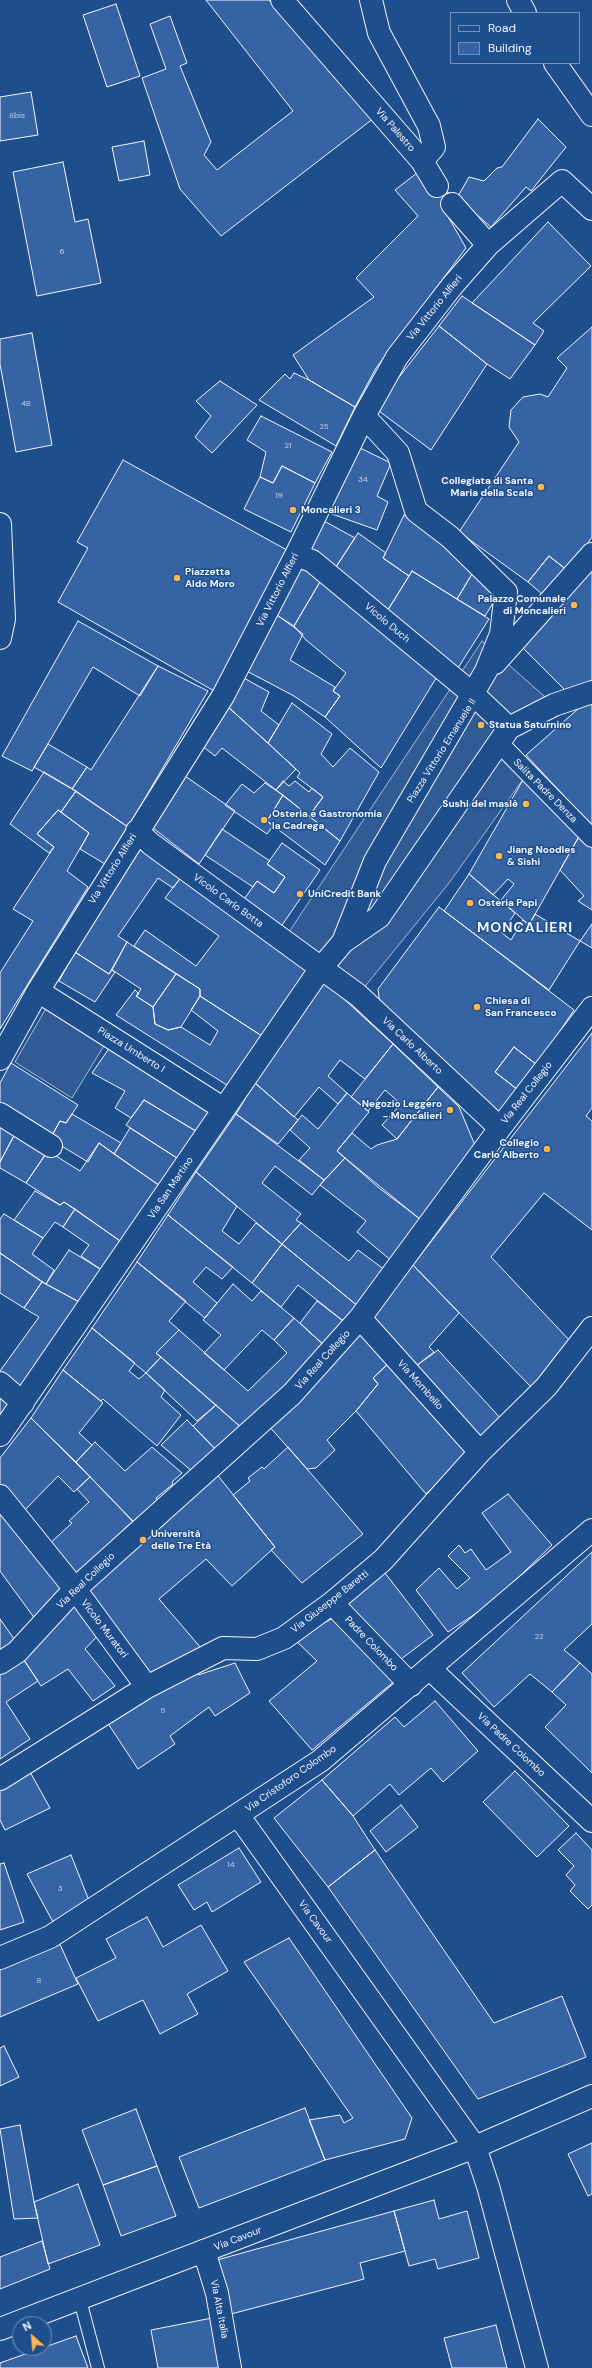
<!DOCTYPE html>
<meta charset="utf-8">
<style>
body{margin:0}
#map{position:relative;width:592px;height:2368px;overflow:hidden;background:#1f4e8c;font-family:"DM Sans",sans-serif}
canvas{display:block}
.legend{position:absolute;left:450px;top:12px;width:130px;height:52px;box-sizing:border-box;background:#1f4e8c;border:1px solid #7391ba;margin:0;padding:5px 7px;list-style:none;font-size:12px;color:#f2f6ff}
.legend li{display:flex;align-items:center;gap:8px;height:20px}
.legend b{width:20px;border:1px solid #7391ba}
.north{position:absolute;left:12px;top:2316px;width:40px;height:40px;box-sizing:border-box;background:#1f4e8c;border:1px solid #7391ba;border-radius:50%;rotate:333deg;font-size:11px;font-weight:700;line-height:16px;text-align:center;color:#f2f6ff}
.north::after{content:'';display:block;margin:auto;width:14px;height:18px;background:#ffb74d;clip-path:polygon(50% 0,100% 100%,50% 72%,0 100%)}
</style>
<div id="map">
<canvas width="592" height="2368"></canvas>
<ul class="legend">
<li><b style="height:5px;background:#1f4e8c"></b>Road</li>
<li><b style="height:11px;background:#3563a3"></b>Building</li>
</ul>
<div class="north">N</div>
</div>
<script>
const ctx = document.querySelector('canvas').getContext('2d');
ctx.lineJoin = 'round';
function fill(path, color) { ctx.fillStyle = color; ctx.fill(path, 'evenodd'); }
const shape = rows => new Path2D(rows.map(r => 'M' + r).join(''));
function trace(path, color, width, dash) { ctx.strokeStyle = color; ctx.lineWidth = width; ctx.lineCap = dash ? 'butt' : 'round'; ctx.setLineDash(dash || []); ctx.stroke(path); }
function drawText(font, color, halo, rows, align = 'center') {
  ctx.font = font + ' "DM Sans",sans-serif'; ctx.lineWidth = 3; ctx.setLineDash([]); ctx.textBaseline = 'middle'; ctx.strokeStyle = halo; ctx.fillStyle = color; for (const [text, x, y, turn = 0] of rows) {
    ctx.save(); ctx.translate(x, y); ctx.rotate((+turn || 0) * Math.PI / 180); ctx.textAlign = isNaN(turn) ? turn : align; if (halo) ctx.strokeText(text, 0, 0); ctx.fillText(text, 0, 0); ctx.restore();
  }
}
const built = shape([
 [482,641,554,705,498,752,524,778,449,883,358,995,283,941,482,641],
 [48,1005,105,1044,72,1098,15,1062,48,1005]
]);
const building = shape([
 [206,0,269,0,374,118,221,236,180,189,142,78,166,69,150,24,170,16,187,63,180,66,211,142,204,155,217,170,293,111,206,0],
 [116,4,140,76,107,87,83,15,116,4],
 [31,92,38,135,0,141,0,97,31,92],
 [538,119,566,147,531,191,526,187,491,227,457,198,469,177,484,181,497,168,502,167,538,119],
 [144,141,150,175,119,181,112,147,144,141],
 [63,162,75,222,88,219,101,283,37,296,13,172,63,162],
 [417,173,457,198,446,213,466,248,376,368,355,407,309,380,293,355,374,297,356,278,418,216,395,190,417,173],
 [548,222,591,266,533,323,544,331,535,345,472,303,548,222],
 [462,296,535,345,510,379,487,364,439,326,462,296],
 [439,326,487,364,431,450,375,408,439,326],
 [592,327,592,537,568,571,549,556,528,582,459,532,519,442,509,427,511,410,523,397,540,394,548,397,567,368,557,358,592,327],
 [32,333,52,445,16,452,0,364,0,339,32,333],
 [294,373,309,380,355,407,336,446,259,400,285,374,290,379,294,373],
 [220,381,257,405,212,453,195,437,211,416,196,401,220,381],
 [261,416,332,452,315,483,282,466,273,483,260,477,266,452,247,440,261,416],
 [356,446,391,463,377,496,388,502,377,530,329,513,356,446],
 [123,460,296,555,223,696,58,602,88,548,77,542,123,460],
 [282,466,315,483,291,532,244,509,260,477,273,483,282,466],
 [404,515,437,537,472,574,457,599,412,571,409,576,383,558,404,515],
 [324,521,355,538,336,567,309,547,324,521],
 [358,533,386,553,383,558,409,576,386,613,334,570,358,533],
 [549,556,572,574,549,600,528,582,549,556],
 [300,561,324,575,294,626,275,614,300,561],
 [592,565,592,686,570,695,520,645,592,565],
 [412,571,489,619,458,668,409,634,386,613,412,571],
 [472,574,498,595,485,616,457,599,472,574],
 [324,575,438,675,381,768,325,717,340,696,333,691,346,673,306,640,294,626,324,575],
 [273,612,303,634,290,660,335,687,333,691,340,696,325,717,294,696,241,668,273,612],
 [78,621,158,666,140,696,93,667,32,771,2,756,78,621],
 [158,666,208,691,128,827,72,789,87,767,91,770,158,666],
 [242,677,269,692,261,711,279,725,268,743,228,707,242,677],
 [587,701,592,705,592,826,526,755,587,701],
 [224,703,296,769,276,790,222,748,215,756,201,745,224,703],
 [292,703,332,734,321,754,333,767,350,748,379,772,340,841,309,816,323,797,297,777,300,773,268,743,292,703],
 [48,744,87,767,72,789,34,767,48,744],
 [44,772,76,791,61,812,58,810,37,834,54,847,49,853,10,824,44,772],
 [185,776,235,811,199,864,153,828,185,776],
 [524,778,581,833,529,925,501,900,514,884,508,879,493,895,469,874,524,778],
 [283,781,289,786,295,781,309,792,312,788,323,797,309,816,276,790,283,781],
 [265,783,283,795,267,821,273,826,267,834,225,805,242,784,254,793,265,783],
 [76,791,128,827,105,864,80,849,89,833,61,812,76,791],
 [283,795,340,841,325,865,267,821,283,795],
 [58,810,89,833,67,871,88,887,0,1029,0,973,33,921,13,909,54,847,37,834,58,810],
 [222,829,270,861,267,864,285,877,274,893,257,881,253,887,205,855,222,829],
 [581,833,592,845,592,910,578,901,584,896,560,870,581,833],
 [282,843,320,870,280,928,242,902,257,881,274,893,285,877,267,864,282,843],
 [135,844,182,876,173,888,158,878,118,936,127,942,109,974,75,952,135,844],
 [469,874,515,913,502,933,511,940,523,920,529,925,535,914,580,941,549,990,444,911,469,874],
 [182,876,308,969,262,1036,200,996,200,989,134,946,145,930,196,966,219,936,165,898,182,876],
 [439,907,574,1010,537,1065,514,1047,495,1072,518,1090,499,1112,380,1005,378,989,439,907],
 [592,924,592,948,580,941,592,924],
 [127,942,176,974,153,1007,136,996,141,989,112,970,127,942],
 [75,952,109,974,112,970,115,972,95,1002,59,981,75,952],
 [176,974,200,989,200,996,181,1027,168,1030,155,1024,153,1007,176,974],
 [323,980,393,1044,365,1079,340,1060,328,1076,347,1093,338,1104,319,1087,294,1117,255,1083,323,980],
 [135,990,139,994,136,996,153,1007,155,1024,168,1030,181,1027,210,1045,218,1031,191,1010,200,996,262,1036,230,1087,116,1015,135,990],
 [592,1033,592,1108,586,1116,592,1121,592,1230,544,1193,491,1257,571,1342,533,1389,413,1265,592,1033],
 [393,1044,438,1087,397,1139,382,1125,401,1104,385,1090,368,1111,351,1097,393,1044],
 [110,1047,213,1112,199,1133,144,1100,131,1118,115,1108,125,1091,92,1073,110,1047],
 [514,1047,537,1065,518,1090,495,1072,514,1047],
 [11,1063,78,1105,66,1123,60,1121,50,1139,0,1109,0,1083,11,1063],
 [255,1083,298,1120,278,1144,236,1114,255,1083],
 [438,1087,459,1107,477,1150,420,1219,379,1188,337,1151,352,1133,371,1149,377,1145,397,1139,438,1087],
 [347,1093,369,1112,337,1151,345,1158,324,1180,299,1160,310,1148,290,1130,302,1115,318,1129,347,1093],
 [144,1100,201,1134,180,1160,126,1125,144,1100],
 [72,1114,121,1143,114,1154,99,1143,88,1162,50,1139,60,1121,66,1123,72,1114],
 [236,1114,324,1180,312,1195,275,1166,262,1183,301,1214,296,1220,301,1223,282,1244,196,1172,236,1114],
 [0,1120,17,1130,0,1162,0,1120],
 [130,1128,180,1160,160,1186,114,1154,130,1128],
 [17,1130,49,1149,26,1183,0,1168,0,1162,17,1130],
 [99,1143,160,1186,123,1243,64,1202,60,1205,26,1183,48,1151,80,1171,99,1143],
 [345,1158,421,1220,393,1262,357,1232,366,1221,320,1185,345,1158],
 [196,1172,237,1206,222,1231,239,1244,256,1223,282,1244,252,1283,168,1215,196,1172],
 [35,1191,60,1205,64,1202,75,1209,63,1227,55,1222,43,1238,14,1220,35,1191],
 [75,1209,123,1243,105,1272,81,1256,89,1245,63,1227,75,1209],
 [4,1214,43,1238,32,1254,54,1270,46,1284,0,1253,0,1219,4,1214],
 [168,1215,233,1267,222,1279,206,1267,193,1282,217,1303,205,1318,137,1262,168,1215],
 [301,1223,349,1261,358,1250,385,1270,359,1307,282,1244,301,1223],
 [282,1244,359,1307,347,1324,298,1285,281,1307,252,1283,282,1244],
 [69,1250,105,1272,83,1304,46,1284,69,1250],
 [0,1253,42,1282,24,1308,0,1293,0,1253],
 [137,1262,186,1301,169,1321,179,1330,156,1353,161,1357,146,1373,92,1328,137,1262],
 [413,1265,459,1313,429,1347,434,1352,412,1369,370,1317,413,1265],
 [42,1282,83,1304,25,1392,0,1374,0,1371,39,1317,24,1308,42,1282],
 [233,1284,252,1301,261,1291,294,1318,274,1340,262,1330,224,1370,204,1353,221,1335,203,1320,233,1284],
 [317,1301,347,1324,327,1348,300,1323,317,1301],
 [294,1318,328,1349,244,1430,156,1353,179,1330,248,1391,287,1353,274,1340,294,1318],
 [92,1328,135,1363,129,1371,139,1379,146,1373,165,1390,161,1397,181,1415,157,1446,103,1399,101,1401,63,1370,92,1328],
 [362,1330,393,1359,373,1378,378,1384,356,1411,327,1440,335,1450,316,1468,307,1469,268,1425,362,1330],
 [438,1350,503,1421,476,1442,412,1369,438,1350],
 [161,1357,216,1405,197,1421,146,1373,161,1357],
 [393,1359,472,1449,426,1494,356,1411,378,1384,373,1378,393,1359],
 [63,1370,103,1403,79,1433,92,1445,76,1462,31,1418,63,1370],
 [0,1390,16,1403,0,1426,0,1390],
 [216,1405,244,1430,218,1452,193,1426,216,1405],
 [31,1418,90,1477,74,1492,58,1476,21,1514,0,1487,0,1458,31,1418],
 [187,1420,218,1452,193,1472,161,1445,187,1420],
 [95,1442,125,1471,152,1447,182,1473,172,1482,173,1484,156,1498,161,1505,138,1527,76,1462,95,1442],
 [288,1447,363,1534,302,1583,271,1550,275,1547,233,1495,250,1481,248,1478,262,1467,264,1469,288,1447],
 [215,1472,275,1547,232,1586,206,1559,159,1599,207,1655,148,1677,84,1595,215,1472],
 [90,1477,133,1521,77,1573,71,1575,46,1547,72,1523,69,1521,89,1502,77,1489,90,1477],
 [508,1494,552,1545,493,1602,448,1632,416,1590,439,1568,457,1589,470,1578,448,1556,459,1545,465,1553,471,1549,486,1570,511,1552,482,1513,508,1494],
 [0,1508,67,1590,38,1623,0,1571,0,1508],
 [592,1552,592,1624,564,1650,580,1663,552,1692,530,1674,494,1707,462,1673,592,1552],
 [385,1573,433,1635,401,1659,343,1604,385,1573],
 [72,1600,101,1632,85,1649,115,1686,93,1701,68,1669,41,1686,20,1654,72,1600],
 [333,1618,397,1679,312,1750,269,1701,317,1661,294,1639,333,1618],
 [0,1619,19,1646,0,1658,0,1619],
 [20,1654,38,1681,6,1702,30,1739,0,1759,0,1667,20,1654],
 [235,1663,250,1693,215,1716,209,1707,170,1736,175,1744,138,1769,107,1722,193,1668,198,1675,235,1663],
 [580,1663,592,1674,592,1773,545,1727,566,1705,552,1692,580,1663],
 [435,1701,478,1751,443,1782,431,1768,399,1795,390,1784,353,1816,322,1780,395,1717,404,1727,435,1701],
 [29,1770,50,1808,5,1830,0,1820,0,1787,29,1770],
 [515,1771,569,1826,537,1857,483,1802,515,1771],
 [322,1780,353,1816,375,1850,328,1887,274,1818,322,1780],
 [401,1805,418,1827,386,1852,370,1831,401,1805],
 [576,1833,592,1850,592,1905,588,1909,570,1891,575,1885,566,1875,574,1866,558,1850,576,1833],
 [239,1848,261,1882,212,1912,207,1902,194,1910,178,1885,239,1848],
 [375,1850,494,2023,562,1996,586,2057,478,2099,328,1887,375,1850],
 [71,1855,90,1903,53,1922,27,1874,71,1855],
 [4,1863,24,1922,0,1930,0,1864,4,1863],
 [147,1917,163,1947,201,1925,228,1971,187,1994,198,2014,160,2034,143,2000,98,2021,76,1978,116,1958,106,1939,147,1917],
 [289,1938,412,2118,405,2139,325,2160,309,2120,340,2115,344,2123,353,2118,244,1962,289,1938],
 [58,1940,78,1984,0,2017,0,1964,58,1940],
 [4,2046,19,2077,0,2086,0,2048,4,2046],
 [305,2108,325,2160,199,2208,179,2157,305,2108],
 [136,2109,157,2166,103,2185,82,2130,136,2109],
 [20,2125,34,2202,38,2218,14,2219,0,2129,20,2125],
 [592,2143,592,2194,588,2196,568,2154,592,2143],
 [157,2166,176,2216,121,2236,103,2185,157,2166],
 [78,2184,100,2245,48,2264,34,2202,78,2184],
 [434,2200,439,2219,467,2211,479,2258,438,2269,435,2259,409,2266,394,2211,434,2200],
 [394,2211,405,2251,360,2263,364,2279,231,2314,217,2260,394,2211],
 [42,2241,50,2269,0,2289,0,2257,42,2241],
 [212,2318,221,2368,158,2368,151,2330,212,2318],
 [496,2325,507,2368,452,2368,444,2338,496,2325],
 [76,2336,88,2368,0,2368,0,2363,76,2336]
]);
const service = shape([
 [80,2300,98,2368]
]);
const pedestrian = shape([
 [499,743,592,838]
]);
const minor = shape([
 [282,0,422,161,434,147,429,126,379,33,371,0],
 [422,161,437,186],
 [452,204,488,245],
 [296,555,312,561,474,695,509,728],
 [495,663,592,554],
 [137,831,151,844,358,995,500,1128],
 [343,942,375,861,486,671,501,634,506,592,450,537,416,511,398,453,364,416],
 [38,991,224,1109],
 [0,1059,38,991,223,696,296,555,364,416,397,357,452,286,488,245,562,181,592,209],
 [0,1114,51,1146],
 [360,1318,480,1452],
 [0,1383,23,1403],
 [0,1435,321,968,343,942,379,917,509,728,554,705,592,692],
 [0,1496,75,1589,147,1687],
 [332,1603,411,1685],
 [0,1663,17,1652,75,1589,292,1394,360,1318,500,1128,592,1008],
 [429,1668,592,1821],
 [0,1779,147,1687,223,1648,257,1649,284,1638,332,1603,383,1560,480,1452,546,1387,592,1328],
 [238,1815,475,2147,488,2186,537,2368],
 [0,1958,50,1937,320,1761,592,1530],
 [204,2251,217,2293,230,2368]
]);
const tertiary = shape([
 [518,0,525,13],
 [555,63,592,115]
]);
const secondary = shape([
 [0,524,4,619,0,638]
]);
const primary = shape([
 [0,2329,475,2147,592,2096]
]);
const markers = [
 [541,487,4,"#ffb74d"],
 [293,510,4,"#ffb74d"],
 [177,578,4,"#ffb74d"],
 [574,605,4,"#ffb74d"],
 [481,725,4,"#ffb74d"],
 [526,804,4,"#ffb74d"],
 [264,820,4,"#ffb74d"],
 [499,856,4,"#ffb74d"],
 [300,894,4,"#ffb74d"],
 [470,903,4,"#ffb74d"],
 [477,1007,4,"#ffb74d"],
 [450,1110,4,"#ffb74d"],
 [547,1149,4,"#ffb74d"],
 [143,1540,4,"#ffb74d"]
];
const numberNames = [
 ["8bis",17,116],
 ["6",62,252],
 ["4B",26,404],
 ["25",324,427],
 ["21",288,446],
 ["34",363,480],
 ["19",279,496],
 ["22",539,1637],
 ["5",163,1711],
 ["14",231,1865],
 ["3",60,1889],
 ["8",39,1981]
];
const streetNames = [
 ["Via Palestro",395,130,49],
 ["Via Vittorio Alfieri",435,308,-51],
 ["Via Vittorio Alfieri",278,590,-63],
 ["Vicolo Duch",387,623,40],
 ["Piazza Vittorio Emanuele II",442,751,-58],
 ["Salita Padre Denza",545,791,45],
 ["Via Vittorio Alfieri",113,869,-58],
 ["Vicolo Carlo Botta",228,901,36],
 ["Via Carlo Alberto",412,1046,43],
 ["Piazza Umberto I",131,1050,32],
 ["Via Real Collegio",527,1093,-52],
 ["Via San Martino",171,1188,-56],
 ["Via Real Collegio",323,1360,-48],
 ["Via Mombello",420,1385,48],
 ["Via Real Collegio",86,1581,-44],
 ["Via Giuseppe Baretti",330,1602,-38],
 ["Vicolo Muratori",104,1629,53],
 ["Padre Colombo",371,1644,46],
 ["Via Padre Colombo",511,1745,43],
 ["Via Cristoforo Colombo",291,1779,-35],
 ["Via Cavour",315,1922,54],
 ["Via Cavour",238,2239,-21],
 ["Via Alta Italia",219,2309,79]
];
const poiNames = [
 ["Collegiata di Santa",533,481,"right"],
 ["Maria della Scala",533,493,"right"],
 ["Moncalieri 3",301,510],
 ["Piazzetta",185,572],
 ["Aldo Moro",185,584],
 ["Palazzo Comunale",566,599,"right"],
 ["di Moncalieri",566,611,"right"],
 ["Statua Saturnino",489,725],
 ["Sushi del maslè",518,804,"right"],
 ["Osteria e Gastronomia",272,814],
 ["la Cadrega",272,826],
 ["Jiang Noodles",507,850],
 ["& Sishi",507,862],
 ["UniCredit Bank",308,894],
 ["Osteria Papi",478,903],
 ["Chiesa di",485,1001],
 ["San Francesco",485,1013],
 ["Negozio Leggero",442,1104,"right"],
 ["- Moncalieri",442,1116,"right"],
 ["Collegio",539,1143,"right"],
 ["Carlo Alberto",539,1155,"right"],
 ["Università",151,1534],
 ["delle Tre Età",151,1546]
];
const districtNames = [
 ["MONCALIERI",525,928]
];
fill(built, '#305b95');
trace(built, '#a8bbd7', 1);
fill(building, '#3563a3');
trace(building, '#f2f6ff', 1);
trace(service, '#f2f6ff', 14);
trace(pedestrian, '#f2f6ff', 20);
trace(minor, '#f2f6ff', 24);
trace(tertiary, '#f2f6ff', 24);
trace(secondary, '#f2f6ff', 24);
trace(primary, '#f2f6ff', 24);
trace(service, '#1f4e8c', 12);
trace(pedestrian, '#1f4e8c', 18);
trace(minor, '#1f4e8c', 22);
trace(tertiary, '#1f4e8c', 22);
trace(secondary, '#1f4e8c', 22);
trace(primary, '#1f4e8c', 22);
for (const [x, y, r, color] of markers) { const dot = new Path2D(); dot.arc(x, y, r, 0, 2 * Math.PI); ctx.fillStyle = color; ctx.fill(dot); trace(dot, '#1f4e8c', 1.5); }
drawText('8px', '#c3d1e8', null, numberNames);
drawText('10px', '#f2f6ff', '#1f4e8c', streetNames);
drawText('bold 10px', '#f2f6ff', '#1f4e8c', poiNames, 'left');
ctx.letterSpacing = '1px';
drawText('bold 14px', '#f2f6ff', '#1f4e8c', districtNames);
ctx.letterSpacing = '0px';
</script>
